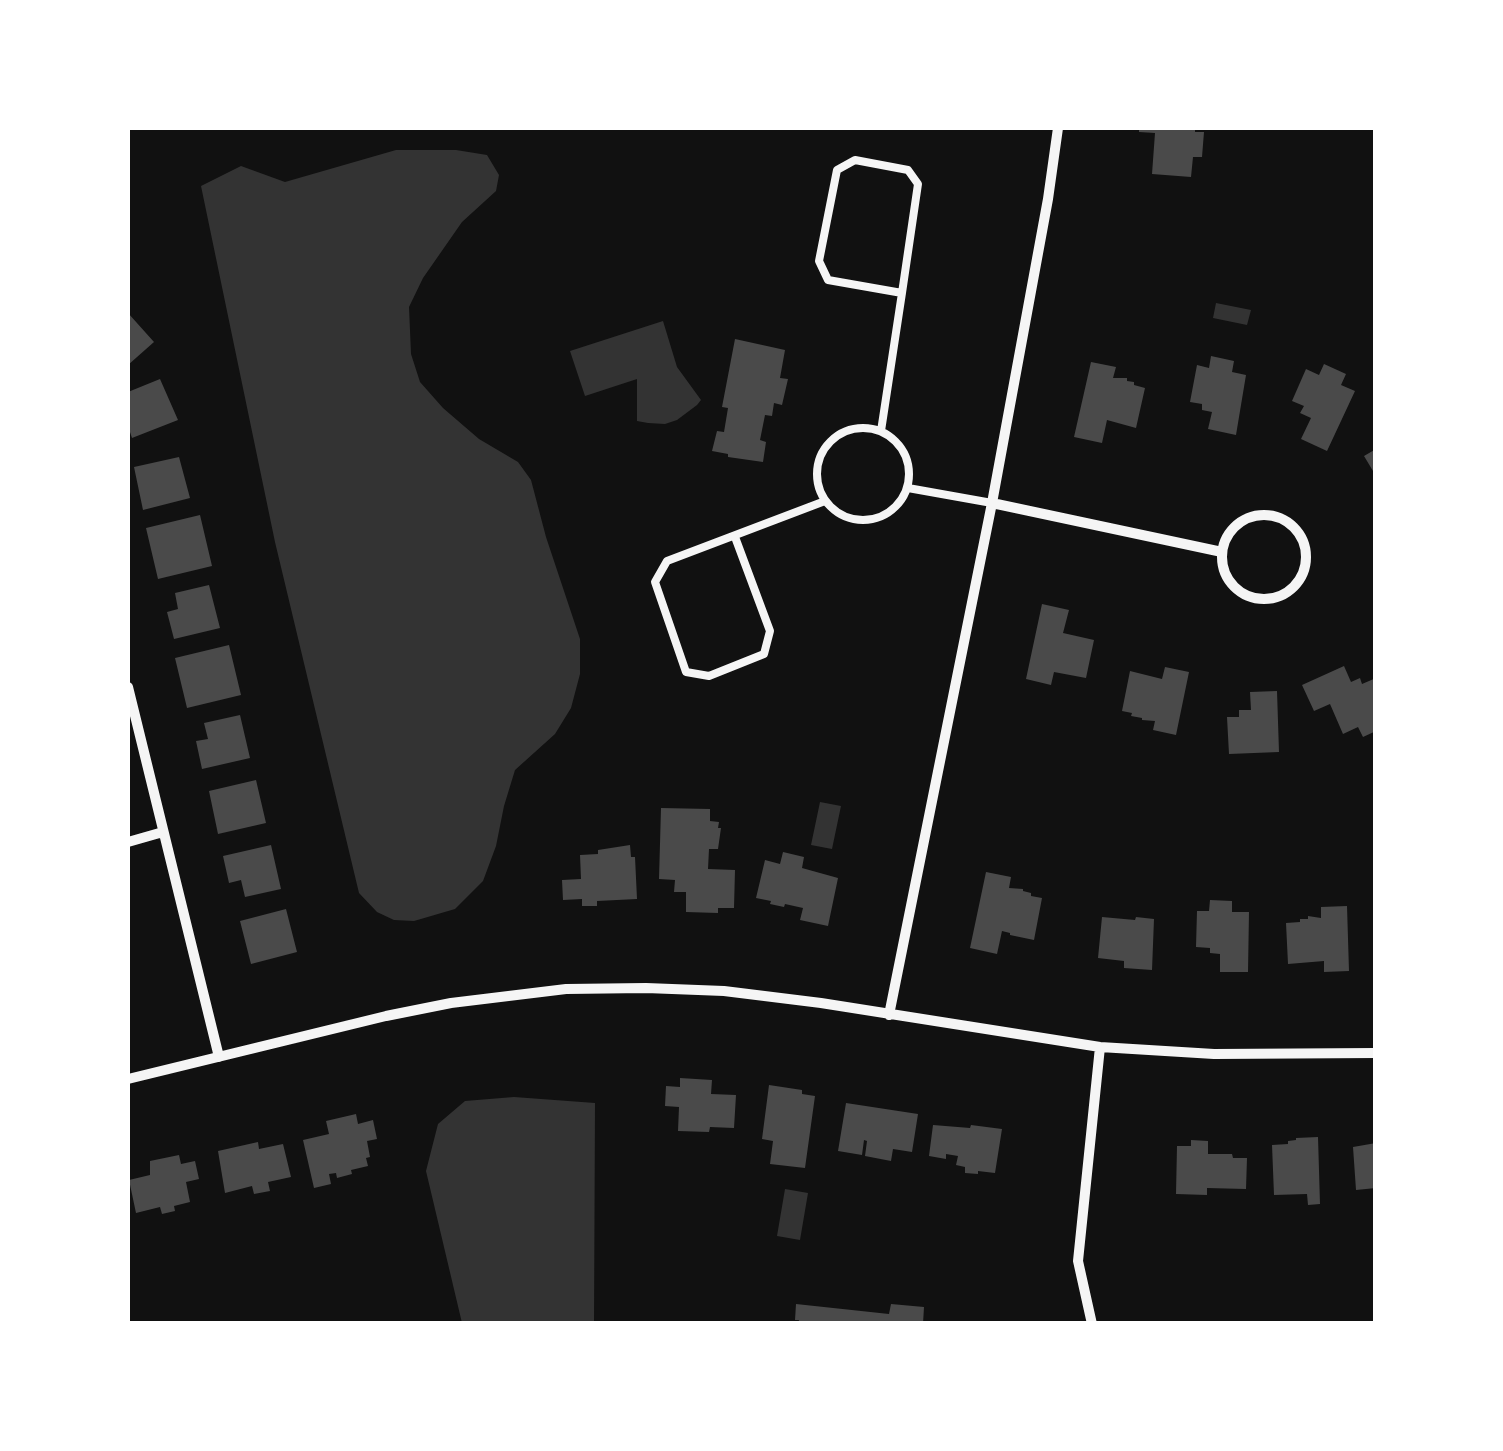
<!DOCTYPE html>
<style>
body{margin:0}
#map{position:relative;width:1503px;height:1451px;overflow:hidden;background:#111;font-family:"Noto Sans",sans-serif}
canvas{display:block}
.frame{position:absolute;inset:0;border:130px solid #fff;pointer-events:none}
</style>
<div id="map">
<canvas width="1503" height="1451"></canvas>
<div class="frame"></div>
</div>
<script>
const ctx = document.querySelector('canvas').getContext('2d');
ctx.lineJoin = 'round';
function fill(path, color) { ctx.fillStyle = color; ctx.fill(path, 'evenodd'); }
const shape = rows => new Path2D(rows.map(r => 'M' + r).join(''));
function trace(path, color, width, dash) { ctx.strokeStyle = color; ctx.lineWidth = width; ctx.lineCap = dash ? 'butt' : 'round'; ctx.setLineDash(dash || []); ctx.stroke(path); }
const water = shape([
 [396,150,456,150,487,155,499,175,496,191,462,222,423,278,409,307,411,354,420,382,443,408,479,439,518,462,531,480,546,537,580,639,580,674,571,708,555,734,515,770,504,806,496,846,483,881,455,909,414,921,394,920,377,912,359,893,275,542,201,186,241,166,285,182],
 [1216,303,1251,310,1247,325,1213,318],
 [663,321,677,367,701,400,697,405,677,420,665,424,648,423,637,421,637,379,585,396,570,351],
 [820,802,841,806,832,849,811,845],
 [514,1097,595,1103,594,1323,462,1323,426,1171,438,1124,465,1101],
 [785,1189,808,1193,800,1240,777,1236]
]);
const building = shape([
 [1139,128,1195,128,1195,132,1204,132,1202,157,1193,157,1191,177,1152,174,1155,133,1139,132],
 [128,313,154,342,128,365],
 [735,339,785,350,780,378,788,379,782,405,774,403,772,416,765,415,760,440,766,442,763,462,728,457,728,454,712,451,717,431,724,432,728,408,722,407],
 [1211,356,1234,361,1232,372,1246,375,1236,435,1208,429,1212,412,1202,410,1202,404,1190,402,1197,365,1209,368],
 [1091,362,1116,367,1113,378,1127,378,1127,381,1134,382,1134,385,1145,388,1136,428,1107,420,1102,443,1074,437],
 [1324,364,1346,374,1341,385,1355,391,1327,451,1301,439,1311,418,1300,413,1304,406,1292,401,1306,369,1319,375],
 [160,379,178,420,132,438,128,426,128,392],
 [1376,449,1376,476,1364,456],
 [179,457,190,498,143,510,134,467],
 [200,515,212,566,158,579,146,528],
 [209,585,220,628,174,639,167,612,178,609,175,593],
 [1042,604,1069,610,1063,633,1094,640,1086,678,1054,672,1051,685,1026,679],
 [229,645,241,695,187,708,175,658],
 [1344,666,1351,682,1360,678,1362,684,1376,678,1376,731,1363,737,1358,727,1343,734,1330,704,1314,711,1302,685],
 [1165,667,1189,672,1176,735,1153,730,1155,721,1142,720,1142,718,1131,716,1132,713,1122,711,1130,671,1162,679],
 [1277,691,1279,752,1229,754,1227,717,1239,717,1239,710,1251,710,1250,692],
 [240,715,250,758,202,769,196,741,208,739,204,723],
 [256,780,266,823,218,834,209,791],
 [661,808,710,809,710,821,719,822,718,828,721,828,718,849,709,849,708,869,735,870,734,908,718,908,718,913,686,912,686,892,674,892,675,880,659,879],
 [271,845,281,889,245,897,241,880,229,883,223,856],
 [630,845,631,857,635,857,637,899,597,901,597,906,582,906,582,899,563,900,562,880,581,879,580,855,598,854,598,850],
 [783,852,804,857,802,868,838,878,828,926,800,920,803,908,785,904,784,907,770,904,771,901,756,898,765,860,780,864],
 [986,872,1011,877,1009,888,1023,889,1023,891,1031,893,1031,896,1042,898,1034,940,1010,935,1010,933,1002,931,997,954,970,948],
 [1210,900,1232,901,1232,912,1249,912,1248,972,1220,972,1220,954,1210,953,1210,948,1196,947,1197,911,1209,911],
 [1347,906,1349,971,1324,972,1324,961,1288,964,1286,923,1300,922,1300,919,1308,919,1308,916,1321,918,1321,907],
 [286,909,297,952,251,964,240,921],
 [1102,917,1135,920,1136,917,1154,919,1152,970,1124,968,1124,961,1098,958],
 [680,1078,712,1080,711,1094,736,1095,734,1128,710,1127,709,1132,678,1131,679,1107,665,1106,666,1086,680,1087],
 [769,1085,802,1090,802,1094,815,1096,805,1168,770,1164,773,1141,762,1139],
 [846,1103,918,1114,912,1152,893,1149,891,1161,865,1156,867,1141,864,1140,862,1155,838,1151],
 [356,1114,358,1124,373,1120,377,1139,367,1141,370,1157,366,1158,368,1166,351,1170,352,1174,337,1178,336,1173,329,1174,331,1184,314,1188,303,1140,329,1134,326,1121],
 [933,1125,970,1128,971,1125,1002,1129,995,1173,978,1171,978,1174,965,1173,965,1167,956,1165,958,1156,946,1154,946,1159,929,1156],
 [1318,1137,1320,1204,1308,1205,1307,1194,1274,1195,1272,1145,1288,1144,1288,1141,1296,1140,1296,1138],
 [1191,1140,1208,1141,1208,1154,1232,1154,1233,1158,1247,1158,1246,1189,1207,1188,1207,1195,1176,1194,1177,1146,1191,1146],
 [258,1142,259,1149,283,1144,291,1177,268,1182,270,1191,254,1194,252,1186,225,1193,218,1151],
 [1376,1143,1376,1188,1356,1190,1353,1147],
 [179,1155,181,1164,195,1161,199,1179,186,1182,190,1202,174,1206,175,1211,162,1214,160,1207,136,1213,129,1180,150,1175,150,1161],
 [796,1304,889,1314,891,1304,924,1307,923,1324,798,1324,799,1320,795,1320]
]);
const service = shape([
 '817 474a46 46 0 1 1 92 0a46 46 0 1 1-92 0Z',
 [881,431,902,293,918,184,908,170,855,160,837,170,819,261,828,280,902,293],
 [908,488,992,503],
 [735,537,770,631,764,654,709,676,686,672,655,582,667,561,825,501]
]);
const minor = shape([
 [992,503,1222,552],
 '1222 557a42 42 0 1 1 84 0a42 42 0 1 1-84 0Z',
 [128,687,219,1057],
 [128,842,163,832],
 [889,1015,992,503,1048,199,1058,128],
 [128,1079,386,1016,451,1003,566,989,646,988,724,991,821,1003,1100,1047,1214,1054,1376,1053],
 [1092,1324,1078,1261,1100,1047]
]);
fill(water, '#333');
fill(building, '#4a4a4a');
trace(service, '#f5f5f5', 8);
trace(minor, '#f5f5f5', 10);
</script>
